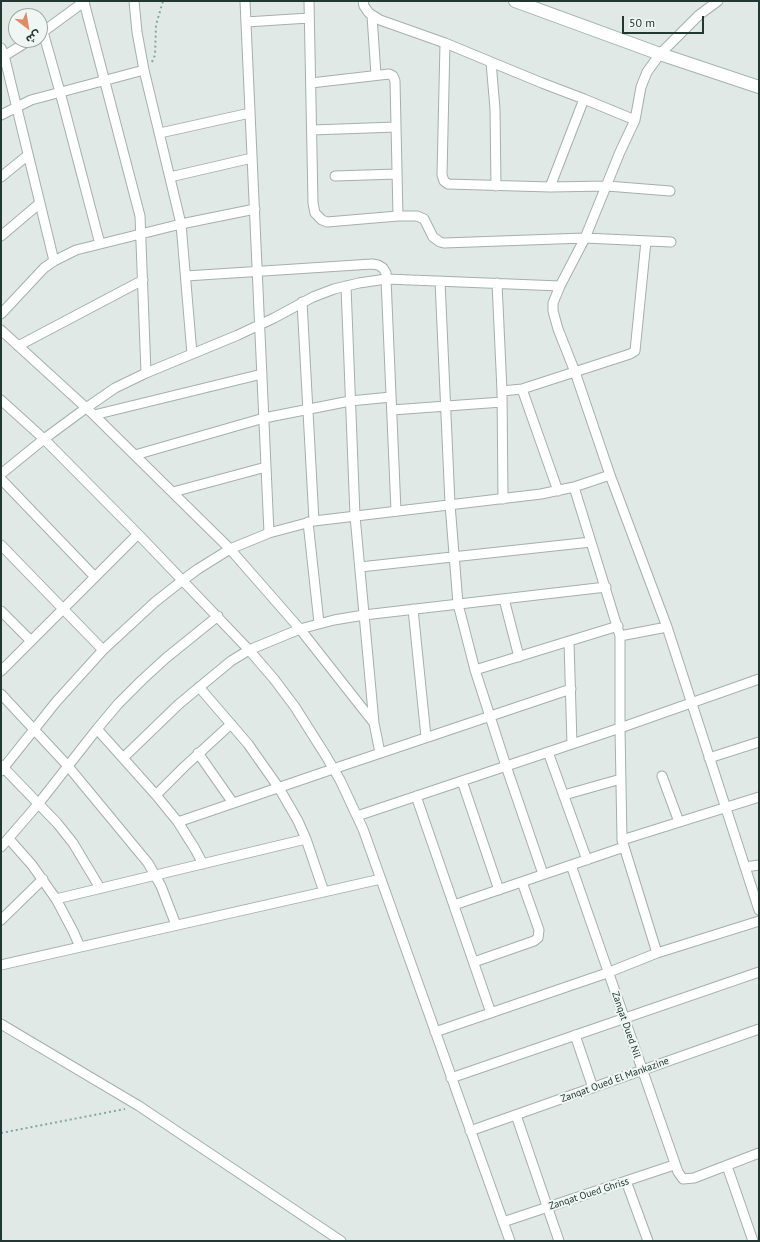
<!DOCTYPE html>
<meta charset="utf-8">
<style>
body{margin:0}
#map{position:relative;width:760px;height:1242px;overflow:hidden;background:#e0e9e5;font-family:"PT Sans","Noto Sans Arabic",sans-serif}
canvas{display:block}
.frame{position:absolute;inset:0;border:2px solid #233732;pointer-events:none}
.north{position:absolute;left:8px;top:8px;width:40px;height:40px;box-sizing:border-box;background:#f0f6f3;border:1px solid #9eaaa6;border-radius:50%;rotate:149deg;font-size:11px;font-weight:700;line-height:16px;text-align:center;color:#233732}
.north::after{content:'';display:block;margin:auto;width:14px;height:18px;background:#df8c67;clip-path:polygon(50% 0,100% 100%,50% 72%,0 100%)}
.scale{position:absolute;left:622px;top:16px;width:82px;height:18px;box-sizing:border-box;border:2px solid #233732;border-top:0;padding-left:5px;font-size:12px;line-height:14px;white-space:nowrap;color:#233732;-webkit-text-stroke:3px #f0f6f3;paint-order:stroke}
</style>
<div id="map">
<canvas width="760" height="1242"></canvas>
<div class="frame"></div>
<div class="north">ش</div>
<div class="scale">50 m</div>
</div>
<script>
const ctx = document.querySelector('canvas').getContext('2d');
ctx.lineJoin = 'round';
const shape = rows => new Path2D(rows.map(r => 'M' + r).join(''));
function trace(path, color, width, dash) { ctx.strokeStyle = color; ctx.lineWidth = width; ctx.lineCap = dash ? 'butt' : 'round'; ctx.setLineDash(dash || []); ctx.stroke(path); }
function drawText(font, color, halo, rows, align = 'center') {
  ctx.font = font + ' "PT Sans",sans-serif'; ctx.lineWidth = 4; ctx.setLineDash([]); ctx.textBaseline = 'middle'; ctx.strokeStyle = halo; ctx.fillStyle = color; for (const [text, x, y, turn = 0] of rows) {
    ctx.save(); ctx.translate(x, y); ctx.rotate((+turn || 0) * Math.PI / 180); ctx.textAlign = isNaN(turn) ? turn : align; if (halo) ctx.strokeText(text, 0, 0); ctx.fillText(text, 0, 0); ctx.restore();
  }
}
const path = shape([
 [152,62,155,55,156,25,163,1],
 [1,1133,125,1109]
]);
const street = shape([
 [134,1,137,32,144,70,181,224,192,354],
 [245,1,269,533],
 [309,1,313,203,315,213,322,220,327,222,398,216,417,216,424,219,433,237,440,242,444,243,585,238,671,242],
 [363,1,364,6,369,13,380,20,445,43,542,83,584,99,635,120],
 [718,1,699,15,660,54,647,72,641,87,635,120,620,152,585,238,560,286,553,303,553,311,558,329,575,372,610,475,667,627,759,910],
 [84,2,140,216,146,373],
 [372,16,376,75],
 [246,22,309,18],
 [43,32,60,92,100,244],
 [40,34,85,1],
 [445,43,442,175,444,181,448,184,550,187,607,186,670,191],
 [1,48,4,55,54,261],
 [1,58,30,40],
 [491,62,495,109,496,186],
 [311,83,389,74,393,76,395,81,398,216],
 [1,115,31,100,144,70],
 [312,130,396,127],
 [160,133,250,113],
 [335,176,397,174],
 [1,177,28,155],
 [170,177,252,158],
 [550,187,584,99],
 [1,236,40,203],
 [186,276,372,264,378,265,383,268,386,273,386,279,396,511],
 [440,281,450,504,458,604,475,670,506,766,543,874],
 [497,283,502,391,503,499],
 [346,286,355,516,374,723,380,753],
 [302,302,314,521],
 [1,314,44,268,54,261,76,250,181,224,255,209],
 [1,330,94,415,230,549,300,629,374,723],
 [18,346,143,280],
 [522,389,558,491],
 [502,391,522,389,630,354,635,351,646,241],
 [1,400,44,439,138,534,249,650,274,679,295,707,326,756,340,780,363,829,510,1241],
 [392,410,502,402],
 [94,415,262,374],
 [135,455,264,418,350,401,391,397],
 [1,474,44,439,86,408,115,388,146,373,238,335,274,318,313,297,334,289,359,283,386,279,560,286],
 [1,479,95,577],
 [574,487,620,636,620,728,622,840,657,953],
 [173,492,266,467],
 [308,522,319,623],
 [1,545,103,650],
 [360,567,591,542],
 [504,599,519,657],
 [413,609,426,737],
 [1,611,31,641],
 [620,636,667,627],
 [569,642,572,744],
 [475,670,618,626],
 [1,671,138,534],
 [199,687,248,744,279,788,298,821,306,839,324,892],
 [1,694,67,765,148,863,161,886,176,925],
 [97,729,156,795,178,822,195,849,203,864],
 [548,752,587,860],
 [198,753,233,803],
 [123,758,179,704,231,661,249,650,300,629,334,620,364,615,606,587],
 [709,758,759,742],
 [1,765,57,823,73,843,100,888],
 [1,771,56,702,103,650,155,602,183,580,198,569,230,549,269,533,314,521,541,494,574,487,610,475],
 [662,776,679,822],
 [462,781,499,890],
 [156,795,184,767,231,724],
 [564,795,621,779],
 [416,796,491,1013],
 [357,816,620,728,759,679],
 [178,822,333,769,571,689],
 [9,839,32,865,56,899,73,931,80,947],
 [622,840,759,797],
 [1,847,39,803,97,729,118,704,142,680,166,658,218,616],
 [571,865,678,1172,683,1179,694,1178,759,1153],
 [745,867,759,865],
 [56,899,306,839],
 [454,905,624,847],
 [1,920,43,879],
 [474,962,534,941,538,938,539,930,522,882],
 [1,965,381,879],
 [1,1024,139,1106,341,1241],
 [435,1032,607,973,657,953,759,921],
 [575,1035,593,1088],
 [451,1078,759,972],
 [516,1115,559,1241],
 [470,1131,759,1029],
 [727,1166,753,1241],
 [626,1181,648,1241],
 [503,1222,674,1165]
]);
const secondary = shape([
 [515,1,660,54,759,87]
]);
const streetNames = [
 ["Zanqat Dued Nil",626,1025,71],
 ["Zanqat Oued El Mankazine",615,1080,-20],
 ["Zanqat Oued Ghriss",589,1194,-18]
];
trace(street, '#a4b0ac', 11);
trace(secondary, '#a0b3ad', 14);
trace(path, '#84a89f', 2, [2, 3]);
trace(street, '#fff', 9);
trace(secondary, '#fff', 12);
drawText('10px', '#233732', '#f0f6f3', streetNames);
</script>
